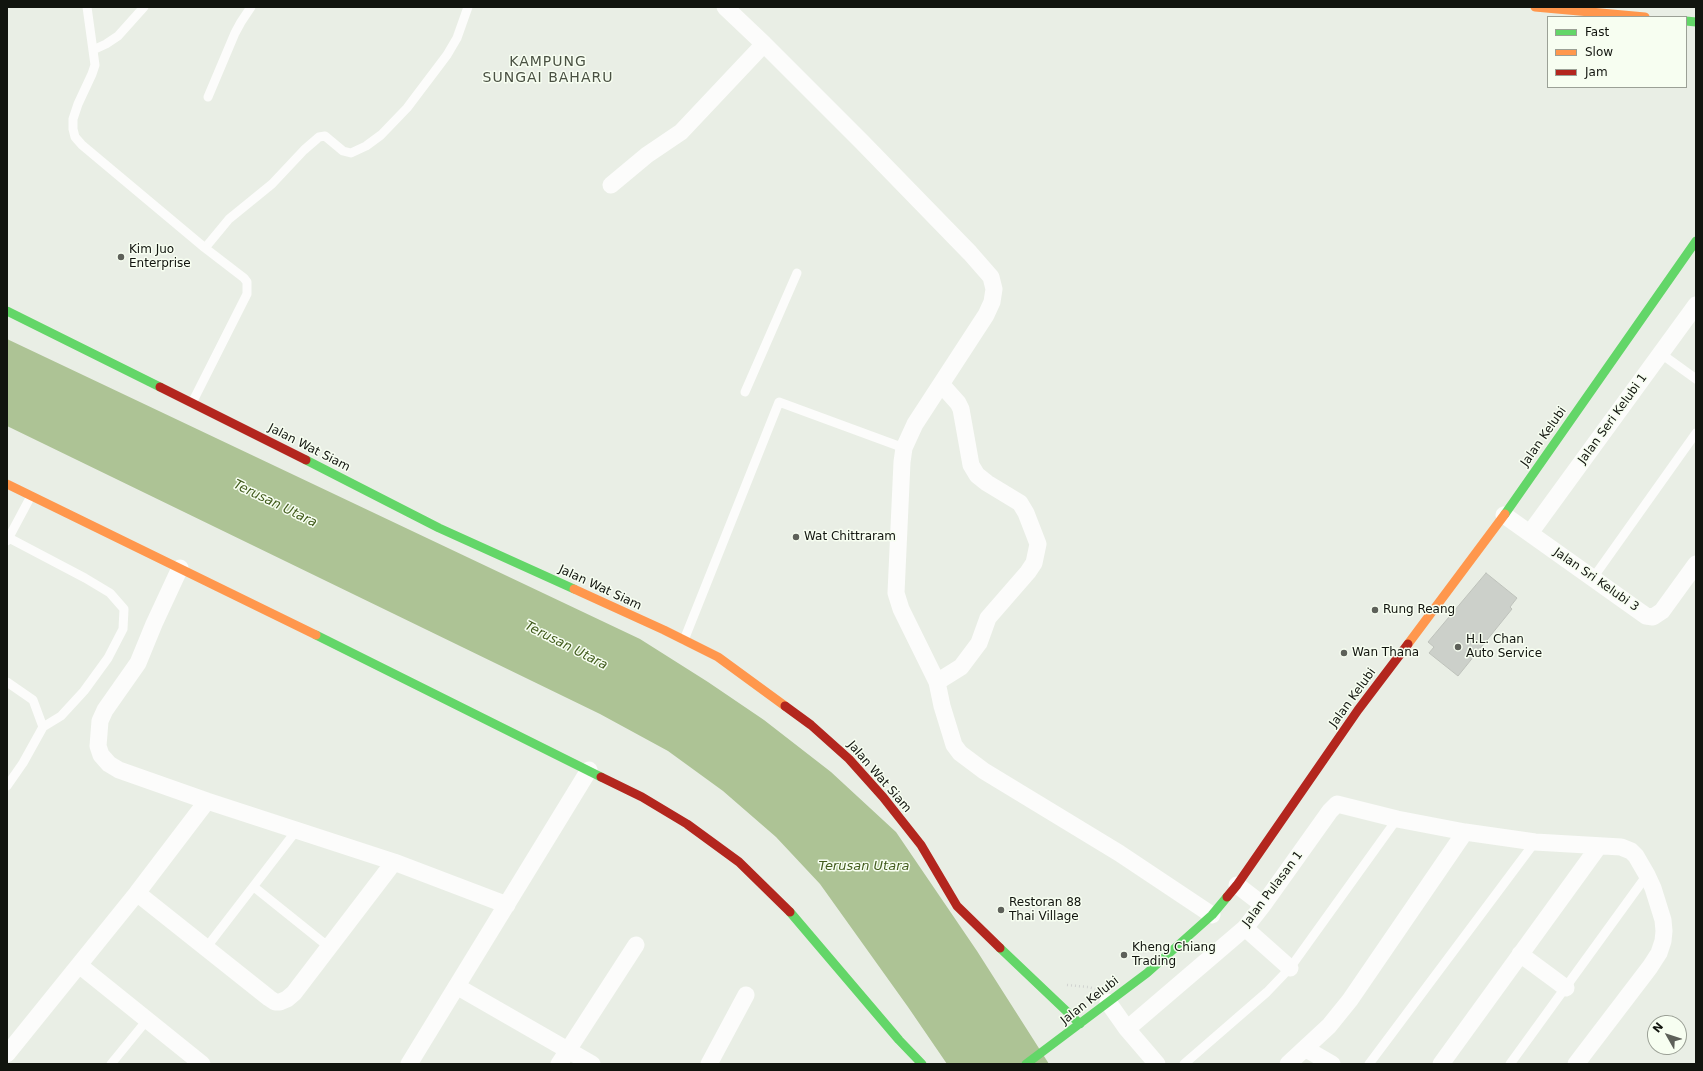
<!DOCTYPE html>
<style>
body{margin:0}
#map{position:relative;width:1703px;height:1071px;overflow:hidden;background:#e9eee5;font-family:"DejaVu Sans",sans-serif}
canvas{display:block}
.frame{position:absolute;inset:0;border:8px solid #11140e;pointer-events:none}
.legend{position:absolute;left:1547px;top:16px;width:140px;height:72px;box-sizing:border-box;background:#f7fef1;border:1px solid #9ba096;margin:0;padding:5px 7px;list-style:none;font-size:12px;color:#11140e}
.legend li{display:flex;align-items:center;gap:8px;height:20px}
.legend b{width:20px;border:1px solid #9ba096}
.north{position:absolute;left:1647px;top:1015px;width:40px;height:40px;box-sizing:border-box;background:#f7fef1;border:1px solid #9ba096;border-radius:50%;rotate:309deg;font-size:11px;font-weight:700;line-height:16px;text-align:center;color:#11140e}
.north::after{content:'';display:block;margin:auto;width:14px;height:18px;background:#5d6059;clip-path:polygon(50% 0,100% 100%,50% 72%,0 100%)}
</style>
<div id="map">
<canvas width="1703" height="1071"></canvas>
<div class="frame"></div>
<ul class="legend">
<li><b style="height:5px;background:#63d668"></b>Fast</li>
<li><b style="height:5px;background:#ff974d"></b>Slow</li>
<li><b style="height:5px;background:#b3261e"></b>Jam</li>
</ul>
<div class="north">N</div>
</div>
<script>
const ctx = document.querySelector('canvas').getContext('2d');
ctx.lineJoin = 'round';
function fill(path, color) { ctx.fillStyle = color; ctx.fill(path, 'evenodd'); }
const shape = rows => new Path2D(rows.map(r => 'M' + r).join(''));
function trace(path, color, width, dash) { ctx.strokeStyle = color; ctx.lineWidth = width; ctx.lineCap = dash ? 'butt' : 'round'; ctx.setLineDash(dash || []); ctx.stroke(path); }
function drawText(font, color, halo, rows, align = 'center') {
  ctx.font = font + ' "DejaVu Sans",sans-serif'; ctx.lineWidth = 3; ctx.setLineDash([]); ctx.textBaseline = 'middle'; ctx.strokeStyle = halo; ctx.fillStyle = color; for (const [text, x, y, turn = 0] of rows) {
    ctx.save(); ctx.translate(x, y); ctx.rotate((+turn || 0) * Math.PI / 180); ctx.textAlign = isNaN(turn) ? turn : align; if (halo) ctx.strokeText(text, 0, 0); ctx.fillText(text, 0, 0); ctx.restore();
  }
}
const water = shape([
 [7,339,640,639,708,682,764,720,831,772,896,832,977,951,1049,1064,947,1064,908,1007,820,884,776,837,723,791,668,751,600,714,7,426]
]);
const building = shape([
 [1486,573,1517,598,1510,607,1512,609,1458,676,1429,653,1434,647,1428,642,1486,573]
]);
const path = shape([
 [1067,985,1088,987,1095,989]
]);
const lane = shape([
 [87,7,95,65,92,74,78,104,73,119,73,129,75,137,82,145,205,248,244,278,247,282,247,294,192,403],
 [93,50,106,44,118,36,144,7],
 [208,97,235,33,241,22,251,7],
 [205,248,229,219,272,184,304,150,319,137,325,136,343,151,351,153,366,146,381,135,407,108,447,55,457,38,468,7],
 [1660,353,1696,379],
 [745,392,797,273],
 [9,538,85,578,110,593,124,609,123,629,108,658,84,691,61,716,43,727],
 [7,541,31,496],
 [1593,578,1696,433],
 [684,640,779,402,904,448],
 [7,682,33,700,43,727,23,763,7,786],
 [254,887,330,948],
 [206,948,296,831],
 [111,1064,147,1020],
 [1184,1064,1267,992,1290,968,1397,819],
 [1369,1064,1535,842],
 [1510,1064,1647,875]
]);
const street = shape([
 [725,7,764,44,862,142,970,253,991,277,994,289,992,302,986,315,915,424,904,448,902,462,896,593,901,609,937,682,942,706,954,745,960,753,984,771,1119,853,1212,915],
 [611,185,647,155,681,132,764,44],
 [1504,515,1646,616,1653,617,1662,611,1696,564],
 [1530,533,1696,305],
 [180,568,154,624,138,663,105,710,100,721,98,746,101,755,109,764,119,770,207,801,394,862,507,905],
 [937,682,961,667,979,643,988,618,1028,572,1034,563,1038,544,1026,513,1020,503,987,483,977,475,971,465,961,409,958,403,941,384],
 [1237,885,1263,905],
 [137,893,269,998,275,1002,280,1002,287,999,294,993,394,862],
 [1245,928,1290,968],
 [1520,954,1566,988],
 [79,965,202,1064],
 [458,987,592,1064],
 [1108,1002,1127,1029,1157,1064],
 [1127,1029,1245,928,1263,905,1330,811,1337,804,1397,819,1465,832,1535,842,1621,847,1631,851,1636,856,1647,875,1653,888,1663,920,1664,931,1663,941,1659,953,1650,967,1576,1064],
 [1306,1049,1332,1064],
 [7,1054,137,893,207,801],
 [409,1064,589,770],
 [559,1064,636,945],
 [709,1064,746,995],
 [1288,1064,1329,1026,1350,1000,1465,832],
 [1441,1064,1599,846]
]);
const fast = shape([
 [1686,21,1696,22],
 [7,311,160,387],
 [306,460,439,528,574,589],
 [1505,514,1696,241],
 [316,635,601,777],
 [790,912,899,1040,922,1064],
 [1000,948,1080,1024],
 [1026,1064,1147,973,1212,915,1227,897]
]);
const slow = shape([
 [1535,7,1645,17],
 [7,484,316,635],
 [574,589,664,630,718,657,785,706],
 [1408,644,1505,514]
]);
const jam = shape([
 [160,387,306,460],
 [785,706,811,725,849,759,883,797,921,845,957,906,1000,948],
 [601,777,642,797,687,824,739,862,790,912],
 [1227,897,1237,885,1358,710,1408,644]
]);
const markers = [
 [121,257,4,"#5d6059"],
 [796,537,4,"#5d6059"],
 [1375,610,4,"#5d6059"],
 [1458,647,4,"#5d6059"],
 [1344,653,4,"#5d6059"],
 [1001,910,4,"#5d6059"],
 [1124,955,4,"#5d6059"]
];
const poiNames = [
 ["Kim Juo",129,250],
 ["Enterprise",129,264],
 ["Wat Chittraram",804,537],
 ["Rung Reang",1383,610],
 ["H.L. Chan",1466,640],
 ["Auto Service",1466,654],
 ["Wan Thana",1352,653],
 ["Restoran 88",1009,903],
 ["Thai Village",1009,917],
 ["Kheng Chiang",1132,948],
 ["Trading",1132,962]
];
const streetNames = [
 ["Jalan Seri Kelubi 1",1613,419,-54],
 ["Jalan Kelubi",1544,437,-55],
 ["Jalan Wat Siam",309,448,27],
 ["Jalan Sri Kelubi 3",1596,580,35],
 ["Jalan Wat Siam",600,588,25],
 ["Jalan Kelubi",1353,698,-54],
 ["Jalan Wat Siam",879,777,49],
 ["Jalan Pulasan 1",1273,889,-53],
 ["Jalan Kelubi",1090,1001,-38]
];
const waterNames = [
 ["Terusan Utara",275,504,26],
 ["Terusan Utara",566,646,27],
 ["Terusan Utara",864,867]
];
const quarterNames = [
 ["KAMPUNG",548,62],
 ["SUNGAI BAHARU",548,78]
];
fill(water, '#adc395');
fill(building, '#ccd0ca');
trace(building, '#bec2bb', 1);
trace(path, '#d0d2d0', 2.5, [1, 3]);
trace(lane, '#fcfcfb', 9);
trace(street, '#fcfcfb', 17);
trace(fast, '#63d668', 9);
trace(slow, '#ff974d', 9);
trace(jam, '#b3261e', 9);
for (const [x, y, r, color] of markers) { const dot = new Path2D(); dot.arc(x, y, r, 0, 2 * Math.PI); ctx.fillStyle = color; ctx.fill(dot); trace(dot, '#f7fef1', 1.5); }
drawText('12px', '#11140e', '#f7fef1', poiNames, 'left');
drawText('12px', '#11140e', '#f7fef1', streetNames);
drawText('italic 13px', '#425c1d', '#f7fef1', waterNames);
ctx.letterSpacing = '1px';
drawText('14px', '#4a5143', '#f7fef1', quarterNames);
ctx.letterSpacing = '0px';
</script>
